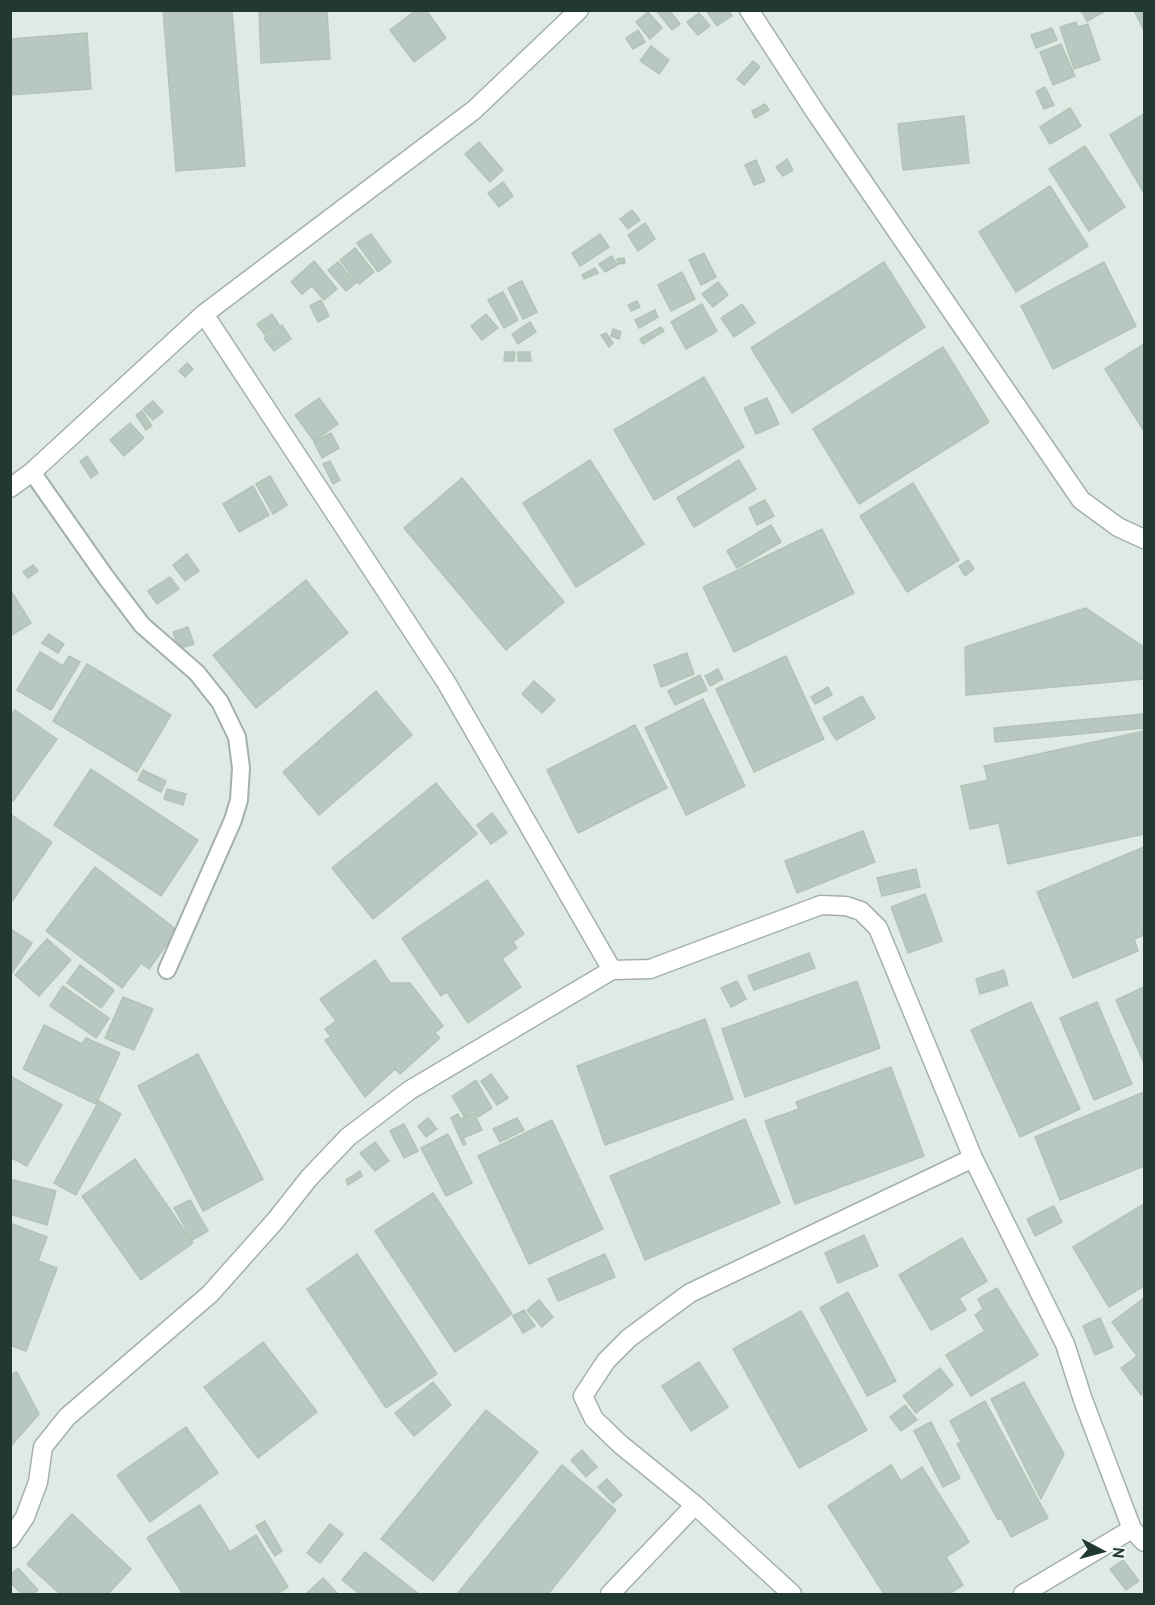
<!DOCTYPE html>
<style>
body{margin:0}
#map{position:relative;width:1155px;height:1605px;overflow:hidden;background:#e0eae4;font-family:"PT Sans",sans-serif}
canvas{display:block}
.frame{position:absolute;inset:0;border:12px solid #213930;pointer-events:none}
.north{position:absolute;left:1071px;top:1521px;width:60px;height:60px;-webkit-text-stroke:4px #f0f7f2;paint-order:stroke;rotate:96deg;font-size:16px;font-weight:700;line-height:24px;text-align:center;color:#213930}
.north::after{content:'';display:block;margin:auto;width:21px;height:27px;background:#213930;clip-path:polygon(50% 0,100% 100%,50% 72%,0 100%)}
</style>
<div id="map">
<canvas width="1155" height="1605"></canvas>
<div class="frame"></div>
<div class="north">N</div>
</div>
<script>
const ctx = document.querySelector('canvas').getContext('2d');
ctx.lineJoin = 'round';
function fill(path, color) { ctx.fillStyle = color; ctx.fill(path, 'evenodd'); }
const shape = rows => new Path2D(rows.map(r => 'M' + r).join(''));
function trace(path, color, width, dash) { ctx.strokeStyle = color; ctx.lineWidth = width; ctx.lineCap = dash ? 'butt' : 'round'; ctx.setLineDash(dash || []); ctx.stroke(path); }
const building = shape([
 [163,10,232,10,245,166,176,171,163,10],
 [259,10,327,10,330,59,261,63,259,10],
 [416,10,426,10,446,38,414,62,390,30,416,10],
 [656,10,669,10,680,24,672,30,656,10],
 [706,10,728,10,732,16,717,26,706,10],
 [1081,10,1107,10,1087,21,1081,10],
 [1134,10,1144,10,1144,31,1134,10],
 [648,12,662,28,650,39,636,22,648,12],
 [699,13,710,26,698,35,687,22,699,13],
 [1076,22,1078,27,1088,24,1100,60,1074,69,1060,27,1076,22],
 [1052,28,1057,40,1036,48,1031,35,1052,28],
 [638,30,645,42,633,49,626,38,638,30],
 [87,33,91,89,10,95,10,39,87,33],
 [1061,44,1075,76,1053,85,1040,52,1061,44],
 [651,46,669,60,659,74,640,61,651,46],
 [753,61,760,67,744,85,737,79,753,61],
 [1045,87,1054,105,1044,109,1036,92,1045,87],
 [765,104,769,110,755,118,752,111,765,104],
 [1070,108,1081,126,1050,144,1040,127,1070,108],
 [1144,114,1144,193,1110,135,1144,114],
 [964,116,969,163,903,170,898,124,964,116],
 [479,142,503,170,490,182,465,154,479,142],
 [1085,146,1125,207,1089,231,1049,169,1085,146],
 [787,159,793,170,783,176,776,167,787,159],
 [756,160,765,181,754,185,745,165,756,160],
 [503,182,513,196,499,207,488,193,503,182],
 [1050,186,1088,246,1016,292,979,232,1050,186],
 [632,210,640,220,628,229,620,219,632,210],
 [645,223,655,239,638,251,628,235,645,223],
 [371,234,391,262,378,272,357,243,371,234],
 [600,234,609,247,580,266,572,253,600,234],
 [355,248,374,272,359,284,340,260,355,248],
 [704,253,716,277,701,285,689,260,704,253],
 [612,256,617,265,605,272,599,264,612,256],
 [624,258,625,263,618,264,617,259,624,258],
 [314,261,337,289,324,300,312,286,302,294,291,282,314,261],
 [338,262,356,283,346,291,328,270,338,262],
 [884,262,925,327,792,413,751,348,884,262],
 [1104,262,1136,326,1053,369,1021,306,1104,262],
 [595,268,598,273,584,279,582,275,595,268],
 [682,272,695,299,671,311,658,285,682,272],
 [522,281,537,312,523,319,508,288,522,281],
 [718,282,728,295,713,307,702,294,718,282],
 [503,292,518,320,504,328,488,300,503,292],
 [321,300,329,316,318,322,310,306,321,300],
 [637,301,640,307,631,311,628,305,637,301],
 [702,304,717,331,686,349,671,322,702,304],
 [742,304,755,323,734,337,721,318,742,304],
 [655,310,658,317,639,328,635,320,655,310],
 [272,314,279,325,265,335,257,324,272,314],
 [486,314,498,328,482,340,471,326,486,314],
 [530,322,536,332,518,344,512,334,530,322],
 [282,325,291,339,274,351,264,338,282,325],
 [661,327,664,331,643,344,640,339,661,327],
 [613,329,621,332,619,339,611,336,613,329],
 [606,333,613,343,609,347,601,335,606,333],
 [1144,344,1144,431,1105,369,1144,344],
 [943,347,989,422,859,504,813,429,943,347],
 [505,352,515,352,514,361,504,361,505,352],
 [518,352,530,352,531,361,518,361,518,352],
 [187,363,193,369,185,377,179,371,187,363],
 [704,377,744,447,654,500,614,430,704,377],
 [319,398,338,424,314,441,295,415,319,398],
 [767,398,779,424,756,434,744,408,767,398],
 [153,401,163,412,153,420,143,409,153,401],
 [142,411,152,426,146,430,136,415,142,411],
 [130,423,144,438,124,456,110,440,130,423],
 [331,433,339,448,322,458,314,442,331,433],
 [87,456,98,473,91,478,80,461,87,456],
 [590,460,644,544,576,587,523,503,590,460],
 [739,460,756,489,694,527,677,498,739,460],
 [330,461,340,480,333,484,323,464,330,461],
 [270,476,287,505,273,514,256,484,270,476],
 [462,478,564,602,506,650,404,528,462,478],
 [913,483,959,560,907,592,860,516,913,483],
 [253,486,269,515,239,532,223,504,253,486],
 [765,500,774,516,757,525,749,508,765,500],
 [771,525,781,542,737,568,727,551,771,525],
 [822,529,854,593,734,652,703,587,822,529],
 [187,554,199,571,185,581,173,565,187,554],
 [968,560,974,569,965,576,959,566,968,560],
 [33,565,38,571,28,578,23,572,33,565],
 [170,577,179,589,157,604,148,591,170,577],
 [306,580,348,633,256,708,213,655,306,580],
 [11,591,31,623,10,636,10,591,11,591],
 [1086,608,1144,647,1144,679,966,695,965,647,1086,608],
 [188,627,194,644,178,649,173,632,188,627],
 [49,634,64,644,58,653,42,643,49,634],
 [40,652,63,666,69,656,80,662,51,710,17,690,40,652],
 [687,653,694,674,661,687,654,665,687,653],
 [786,656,824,739,754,772,716,689,786,656],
 [87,664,171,715,137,772,53,721,87,664],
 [718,669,723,679,710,686,705,676,718,669],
 [700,675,707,690,675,705,668,691,700,675],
 [534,681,555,700,542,713,522,694,534,681],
 [828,687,832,695,815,704,811,697,828,687],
 [376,691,412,735,319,815,283,772,376,691],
 [862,696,875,718,836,740,823,718,862,696],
 [703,699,745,786,686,815,645,728,703,699],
 [15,710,57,739,13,801,10,798,10,716,15,710],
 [1144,714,1144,728,995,742,994,728,1144,714],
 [635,725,667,788,578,833,547,770,635,725],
 [1144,731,1144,834,1008,864,999,823,970,829,961,786,988,780,984,766,1144,731],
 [91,769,198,840,161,896,54,825,91,769],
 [143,770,166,781,161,792,138,780,143,770],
 [436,783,477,834,373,919,332,868,436,783],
 [167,789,186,794,183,805,164,799,167,789],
 [492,813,507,833,491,844,477,825,492,813],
 [10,814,52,842,13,900,10,898,10,814],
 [863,831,875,862,797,893,785,861,863,831],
 [1144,847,1144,935,1134,939,1138,951,1073,978,1037,892,1144,847],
 [95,867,177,930,149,969,141,963,122,988,46,931,95,867],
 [916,869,920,887,882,896,877,878,916,869],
 [487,880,524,934,513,942,517,948,502,959,521,987,468,1023,447,992,441,996,402,938,487,880],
 [925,894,942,941,908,953,891,907,925,894],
 [10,929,32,943,11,974,10,973,10,929],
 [47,939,71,960,39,996,15,975,47,939],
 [809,953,815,968,754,990,748,976,809,953],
 [375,960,390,983,410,983,443,1026,435,1033,440,1038,400,1074,395,1069,365,1097,325,1040,331,1037,325,1029,336,1021,320,999,375,960],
 [80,965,114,990,101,1008,67,983,80,965],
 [1004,970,1008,985,980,994,976,979,1004,970],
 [737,981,746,999,731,1007,721,988,737,981],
 [857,981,880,1048,745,1097,722,1029,857,981],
 [63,986,109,1018,96,1038,50,1006,63,986],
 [1144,987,1144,1063,1116,1000,1144,987],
 [123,997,153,1009,134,1050,105,1038,123,997],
 [1031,1002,1080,1109,1020,1137,971,1030,1031,1002],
 [1097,1002,1132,1084,1094,1100,1060,1018,1097,1002],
 [705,1019,733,1099,605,1145,577,1066,705,1019],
 [44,1025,82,1044,86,1038,120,1053,96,1104,23,1069,44,1025],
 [198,1054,263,1179,203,1211,138,1086,198,1054],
 [891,1067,924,1156,795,1204,765,1121,799,1109,796,1102,891,1067],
 [491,1074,508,1098,497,1105,481,1081,491,1074],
 [10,1076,62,1105,27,1166,10,1157,10,1076],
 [476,1080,492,1108,478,1117,474,1110,464,1116,452,1096,476,1080],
 [1144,1092,1144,1166,1060,1200,1035,1137,1144,1092],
 [99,1101,121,1114,76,1195,54,1183,99,1101],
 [474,1113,482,1130,463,1138,466,1144,463,1145,451,1118,458,1114,460,1119,474,1113],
 [428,1118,437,1129,426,1137,418,1126,428,1118],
 [517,1118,524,1130,500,1142,493,1129,517,1118],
 [745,1119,780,1203,645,1260,610,1176,745,1119],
 [552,1120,603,1229,529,1264,478,1156,552,1120],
 [404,1124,418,1151,404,1158,390,1131,404,1124],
 [448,1134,472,1183,446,1196,421,1148,448,1134],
 [375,1142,389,1161,375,1171,360,1153,375,1142],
 [135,1159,193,1243,141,1280,82,1196,135,1159],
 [360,1171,362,1176,348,1185,346,1180,360,1171],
 [10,1179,56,1191,47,1225,10,1214,10,1179],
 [433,1193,512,1314,455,1352,375,1231,433,1193],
 [190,1200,208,1231,192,1240,174,1208,190,1200],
 [1144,1204,1144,1286,1109,1307,1073,1247,1144,1204],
 [1054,1206,1062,1222,1035,1236,1027,1219,1054,1206],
 [10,1223,47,1237,38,1261,57,1268,26,1351,10,1345,10,1223],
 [864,1235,878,1266,838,1283,825,1253,864,1235],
 [962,1238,987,1281,959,1298,966,1310,931,1330,899,1275,962,1238],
 [357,1254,437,1374,386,1408,307,1289,357,1254],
 [605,1254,615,1277,558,1301,548,1279,605,1254],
 [997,1288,1038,1355,971,1396,946,1355,985,1331,975,1315,983,1309,978,1299,997,1288],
 [848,1292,896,1381,867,1396,820,1308,848,1292],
 [1144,1298,1144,1392,1141,1395,1121,1368,1137,1356,1112,1322,1144,1298],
 [539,1300,553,1317,542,1327,527,1310,539,1300],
 [524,1310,535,1326,523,1333,513,1316,524,1310],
 [801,1311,867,1430,799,1468,733,1349,801,1311],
 [1100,1318,1113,1347,1095,1355,1083,1326,1100,1318],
 [263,1342,317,1412,258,1458,204,1387,263,1342],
 [699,1362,728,1407,691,1431,662,1386,699,1362],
 [940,1368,953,1385,916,1413,903,1396,940,1368],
 [17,1372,39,1414,10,1447,10,1375,17,1372],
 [433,1382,451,1405,414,1436,395,1413,433,1382],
 [1024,1382,1064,1454,1041,1499,991,1399,1024,1382],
 [985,1401,1048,1518,1011,1537,1001,1518,998,1520,957,1444,961,1442,950,1421,985,1401],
 [905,1405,917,1420,901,1431,890,1417,905,1405],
 [486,1410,538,1452,433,1581,381,1539,486,1410],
 [931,1422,960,1478,943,1487,914,1431,931,1422],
 [186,1427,218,1473,150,1522,117,1475,186,1427],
 [582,1450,597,1467,586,1477,571,1460,582,1450],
 [562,1465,616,1510,548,1594,457,1594,562,1465],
 [891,1465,901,1481,922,1467,969,1542,946,1557,963,1585,949,1594,884,1594,828,1506,891,1465],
 [607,1479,622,1495,613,1503,598,1487,607,1479],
 [200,1505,230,1552,256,1535,288,1587,277,1594,183,1594,147,1538,200,1505],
 [72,1514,131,1569,108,1594,60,1594,27,1564,72,1514],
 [265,1521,282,1551,275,1556,256,1526,265,1521],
 [330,1524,343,1534,320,1563,307,1553,330,1524],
 [365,1552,419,1594,360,1594,342,1580,365,1552],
 [1123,1560,1139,1581,1126,1590,1110,1569,1123,1560],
 [18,1568,38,1590,33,1594,22,1594,10,1582,10,1575,18,1568],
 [323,1578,338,1594,306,1594,323,1578]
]);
const service = shape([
 [32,472,105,576,142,625,197,673,220,702,237,737,241,768,239,800,233,820,167,970]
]);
const minor = shape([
 [749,10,816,113,1081,500,1118,527,1144,539],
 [204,314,446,682,612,970],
 [10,488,32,472,204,314,474,110,579,10],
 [10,1539,25,1517,38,1482,43,1447,67,1417,210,1294,275,1221,309,1178,348,1137,410,1090,612,970,650,969,821,905,846,906,861,911,878,928,973,1158,1065,1344,1083,1400,1132,1529,1144,1542],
 [610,1594,695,1505],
 [792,1594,695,1505,620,1444,594,1419,583,1396,606,1361,629,1338,690,1293,973,1158],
 [1023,1594,1132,1529]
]);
fill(building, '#b8c7bf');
trace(building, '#b2c3ba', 1.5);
trace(service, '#a3b1aa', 20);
trace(minor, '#a3b1aa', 21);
trace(service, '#fff', 16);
trace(minor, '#fff', 18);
</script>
